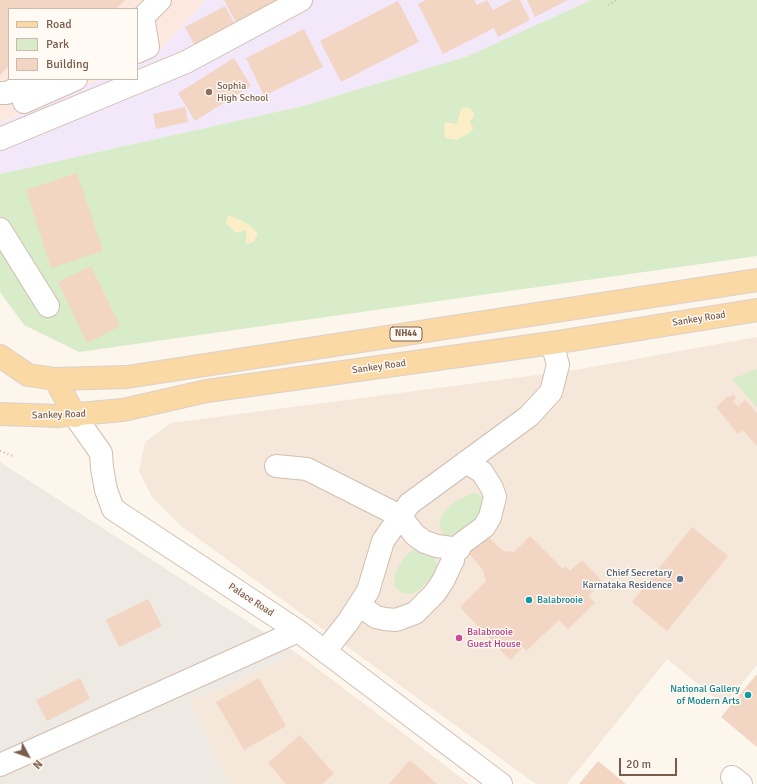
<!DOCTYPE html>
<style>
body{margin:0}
#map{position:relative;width:757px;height:784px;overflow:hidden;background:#fdf6ec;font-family:Signika,sans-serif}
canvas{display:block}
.legend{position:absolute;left:8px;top:8px;width:130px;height:72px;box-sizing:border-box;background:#fffaf3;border:1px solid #cabbb1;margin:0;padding:5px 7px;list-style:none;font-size:12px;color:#7a5c4d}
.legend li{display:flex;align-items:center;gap:8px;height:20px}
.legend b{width:20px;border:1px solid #cabbb1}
.north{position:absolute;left:8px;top:736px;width:40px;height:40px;-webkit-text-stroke:3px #fffaf3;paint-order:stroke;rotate:131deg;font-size:11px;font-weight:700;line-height:16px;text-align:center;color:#7a5c4d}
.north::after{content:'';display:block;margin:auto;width:14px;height:18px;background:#7a5c4d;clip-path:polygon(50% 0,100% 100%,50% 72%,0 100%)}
.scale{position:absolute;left:619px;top:758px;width:58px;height:18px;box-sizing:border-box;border:2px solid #7a5c4d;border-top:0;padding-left:5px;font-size:12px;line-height:14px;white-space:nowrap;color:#7a5c4d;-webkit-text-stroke:3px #fffaf3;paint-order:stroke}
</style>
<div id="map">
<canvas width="757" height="784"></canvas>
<ul class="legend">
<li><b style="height:5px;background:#fbd9a5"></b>Road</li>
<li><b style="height:11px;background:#d8ecc9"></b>Park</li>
<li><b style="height:11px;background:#f3d5c3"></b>Building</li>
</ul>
<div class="north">N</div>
<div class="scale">20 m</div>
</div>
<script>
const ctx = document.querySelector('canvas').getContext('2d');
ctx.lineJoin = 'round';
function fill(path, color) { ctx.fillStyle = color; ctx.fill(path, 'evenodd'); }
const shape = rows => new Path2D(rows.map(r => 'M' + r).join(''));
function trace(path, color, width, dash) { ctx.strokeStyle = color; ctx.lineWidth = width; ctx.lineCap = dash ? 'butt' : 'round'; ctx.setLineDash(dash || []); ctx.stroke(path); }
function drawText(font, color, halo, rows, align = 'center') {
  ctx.font = font + ' Signika,sans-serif'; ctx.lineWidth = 3; ctx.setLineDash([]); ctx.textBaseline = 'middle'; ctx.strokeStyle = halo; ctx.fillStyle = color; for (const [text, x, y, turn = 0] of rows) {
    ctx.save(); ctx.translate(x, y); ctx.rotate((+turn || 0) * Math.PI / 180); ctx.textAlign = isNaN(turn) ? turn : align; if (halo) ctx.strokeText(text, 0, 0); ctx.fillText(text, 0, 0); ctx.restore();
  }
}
const residential = shape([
 [757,337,757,665,724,705,667,659,567,784,536,784,181,526,152,497,139,471,145,442,171,423,575,370],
 [298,654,399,730,469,784,229,784,190,701]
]);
const commercial = shape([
 [0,0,206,0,155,56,137,64,137,9,9,9,9,79,102,79,0,123]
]);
const industrial = shape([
 [0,462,298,654,190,701,229,784,0,784]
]);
const education = shape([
 [206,0,591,0,468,56,303,106,0,174,0,123,102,79,137,79,137,64,155,56]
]);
const green = shape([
 [591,0,757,0,757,256,79,352,24,325,0,292,0,174,303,106,468,56],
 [757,369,757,407,732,379],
 [473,493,478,494,485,499,487,512,456,538,449,537,443,534,439,523,442,515,454,502],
 [419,547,429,549,435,558,437,567,436,572,420,589,411,594,402,593,395,587,394,575,403,559,414,548]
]);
const sand = shape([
 [467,107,474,112,474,116,470,121,471,125,474,128,469,133,457,140,445,138,444,124,446,122,457,124,461,109],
 [228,215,245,222,255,230,258,235,255,239,254,238,255,241,248,244,245,242,247,235,245,230,236,233,226,223]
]);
const building = shape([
 [0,0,125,0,116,9,9,9,9,66,0,75],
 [224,0,286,0,238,26],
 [426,0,474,0,477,5,487,0,493,10,512,0,520,0,530,20,498,37,494,28,443,54,418,4],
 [527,0,568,0,535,17],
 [398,1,419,42,341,82,320,41],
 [225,6,236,26,196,48,185,27],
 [304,29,323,67,264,96,246,58],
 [234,58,251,86,195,121,178,93],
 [185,107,188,122,156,129,153,114],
 [77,173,103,251,51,268,26,190],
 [91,266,120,326,87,343,58,282],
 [733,394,736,398,733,401,738,407,745,400,757,413,757,446,743,430,738,434,716,407,728,396,730,397],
 [692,527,728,556,667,631,632,602],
 [486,534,503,551,514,552,530,536,563,569,566,566,570,571,582,560,603,582,588,596,595,603,568,629,559,620,526,651,523,647,510,660,460,607,486,581,483,570,466,550],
 [148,599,162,626,119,647,106,620],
 [757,674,757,747,721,717],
 [80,678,90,699,47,721,36,700],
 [259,678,286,726,244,750,216,702],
 [300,735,334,774,322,784,286,784,268,763],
 [410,760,437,784,389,784],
 [598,761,626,784,579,784]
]);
const path = shape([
 [608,5,616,0],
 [0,451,13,456]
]);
const minor = shape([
 [137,23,160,0],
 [137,52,148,47,143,17],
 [0,93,7,93,35,79],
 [24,102,76,79],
 [0,139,186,62,301,0],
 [0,229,48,306],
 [75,416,101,453,102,468,106,490,113,509,298,631,501,784],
 [276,466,307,469,400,516,415,535,425,542,437,546,459,549,461,544,484,527,490,517,495,497,492,488,482,472,466,462],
 [359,605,376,617,385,619,396,620,415,613,435,593,443,581,453,560,455,548],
 [325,651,348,622,368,591,383,541,409,504,529,416,551,392,558,365,552,343],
 [0,765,298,631],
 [732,777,741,784]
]);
const major = shape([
 [0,356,28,375,55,379,127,377,757,280],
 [55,379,75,416],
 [0,414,57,416,123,410,207,391,552,343,757,310]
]);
const markers = [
 [209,92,4,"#8d6e63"],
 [680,579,4,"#5c6f8a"],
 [529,600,4,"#0f9aa8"],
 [459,638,4,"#d1479c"],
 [748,695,4,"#0f9aa8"]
];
const shields = [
 [406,334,32]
];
const shieldNames = [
 ["NH44",406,334]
];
const educationNames = [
 ["Sophia",217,86],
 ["High School",217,98]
];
const streetNames = [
 ["Sankey Road",699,319,-9],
 ["Sankey Road",379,367,-8],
 ["Sankey Road",59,415,-2],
 ["Palace Road",251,600,33]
];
const serviceNames = [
 ["Chief Secretary",672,573],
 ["Karnataka Residence",672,585]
];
const cultureNames = [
 ["Balabrooie",537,600],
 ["National Gallery",740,689,"right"],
 ["of Modern Arts",740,701,"right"]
];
const hotelNames = [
 ["Balabrooie",467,632],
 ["Guest House",467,644]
];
fill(residential, '#f5e8da');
fill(commercial, '#fde8e0');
fill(industrial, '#efe9e4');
fill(education, '#f3e8fa');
fill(green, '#d8ecc9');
fill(sand, '#fcefc7');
fill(building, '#f3d5c3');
trace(minor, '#d1beb0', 24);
trace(major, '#dad1cd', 24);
trace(path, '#d9b8a5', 2.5, [1, 3]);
trace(minor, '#fff', 22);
trace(major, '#fbd9a5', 22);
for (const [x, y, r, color] of markers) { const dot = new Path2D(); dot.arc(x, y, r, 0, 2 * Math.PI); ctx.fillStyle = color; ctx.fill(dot); trace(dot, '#fffaf3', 1.5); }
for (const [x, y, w] of shields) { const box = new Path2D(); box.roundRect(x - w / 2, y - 7, w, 14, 3); ctx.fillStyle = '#fffaf3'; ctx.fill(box); trace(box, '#7a5c4d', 1); }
drawText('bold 9px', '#7a5c4d', null, shieldNames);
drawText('10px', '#785e54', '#fffaf3', educationNames, 'left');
drawText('10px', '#7a5c4d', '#fffaf3', streetNames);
drawText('10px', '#4e5e75', '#fffaf3', serviceNames, 'right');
drawText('10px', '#0d838f', '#fffaf3', cultureNames, 'left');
drawText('10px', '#b23c85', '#fffaf3', hotelNames, 'left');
</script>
